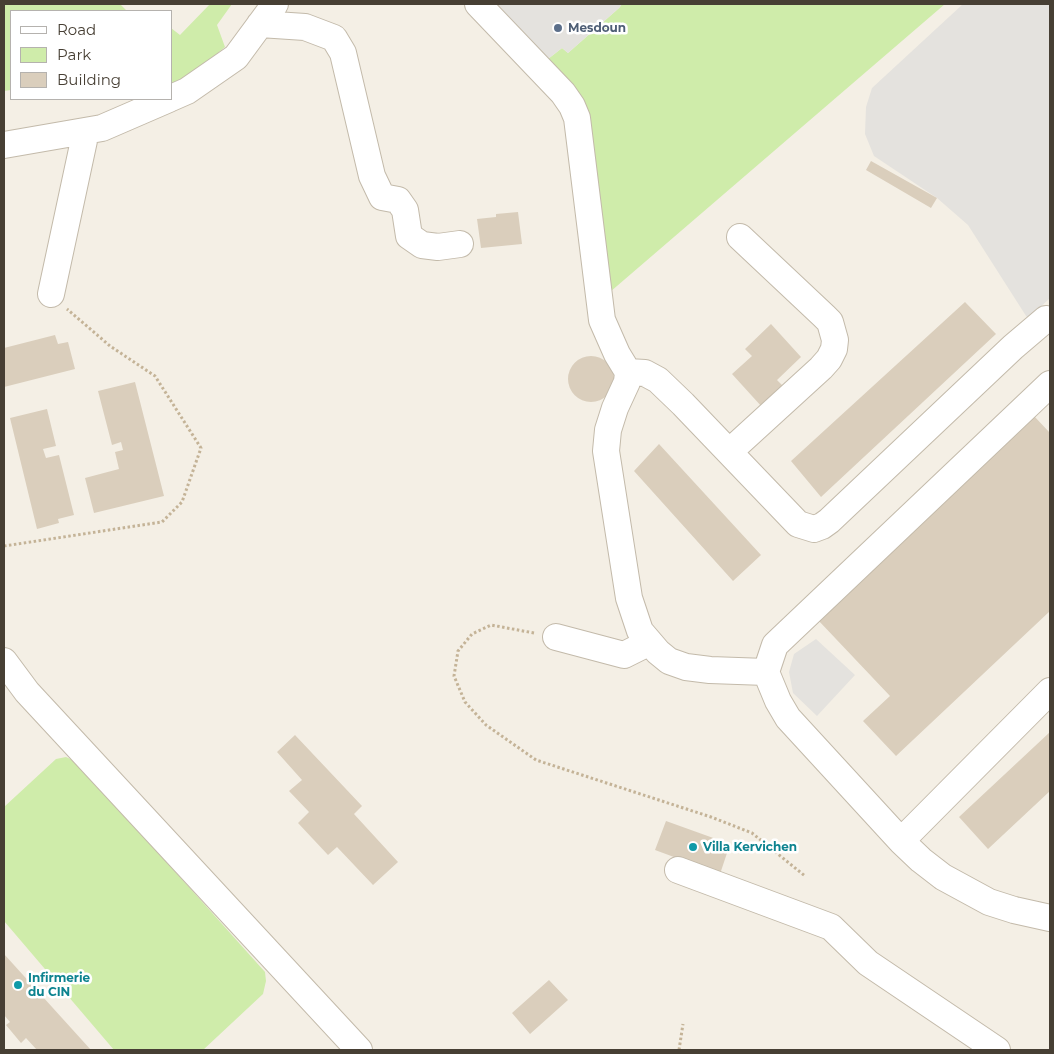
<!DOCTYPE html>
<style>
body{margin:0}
#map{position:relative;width:1054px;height:1054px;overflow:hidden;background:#f4efe5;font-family:Montserrat,sans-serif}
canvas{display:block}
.frame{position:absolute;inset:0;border:5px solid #473f34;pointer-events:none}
.legend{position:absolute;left:10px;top:10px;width:162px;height:90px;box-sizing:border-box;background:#fff;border:1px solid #b5b2ae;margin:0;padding:6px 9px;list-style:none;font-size:15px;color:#473f34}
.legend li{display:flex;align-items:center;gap:10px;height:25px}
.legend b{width:25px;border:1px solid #b5b2ae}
</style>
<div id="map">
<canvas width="1054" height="1054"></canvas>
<div class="frame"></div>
<ul class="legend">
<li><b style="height:6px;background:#fff"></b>Road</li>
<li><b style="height:14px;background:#cfecaa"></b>Park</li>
<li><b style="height:14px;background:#dacebc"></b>Building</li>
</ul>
</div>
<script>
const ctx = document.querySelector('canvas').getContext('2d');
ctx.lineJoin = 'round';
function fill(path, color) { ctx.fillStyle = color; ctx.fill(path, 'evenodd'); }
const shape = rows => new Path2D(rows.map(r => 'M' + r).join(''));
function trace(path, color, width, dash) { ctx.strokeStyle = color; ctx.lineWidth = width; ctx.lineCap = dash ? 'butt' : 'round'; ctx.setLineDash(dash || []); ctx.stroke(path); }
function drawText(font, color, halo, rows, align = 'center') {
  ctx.font = font + ' Montserrat,sans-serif'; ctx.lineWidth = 5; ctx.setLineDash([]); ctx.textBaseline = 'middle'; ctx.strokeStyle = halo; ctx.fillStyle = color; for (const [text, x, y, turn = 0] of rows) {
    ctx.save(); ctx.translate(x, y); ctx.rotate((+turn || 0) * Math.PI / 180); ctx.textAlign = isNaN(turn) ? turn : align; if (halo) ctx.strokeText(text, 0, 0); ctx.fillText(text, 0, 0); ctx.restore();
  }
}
const green = shape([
 [4,4,120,4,127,11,11,11,11,90,4,91],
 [210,4,232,4,217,25,225,47,195,72,171,87,171,28,180,35],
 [622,4,945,4,610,292,548,59,562,48,568,53,619,8],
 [66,757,77,762,265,972,266,981,263,994,203,1050,114,1050,4,921,4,807,56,759]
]);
const parking = shape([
 [497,4,622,4,619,8,568,53,562,48,548,59],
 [963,4,1050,4,1050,298,1028,319,968,225,937,198,874,156,865,134,866,107,872,88],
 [816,639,855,675,817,716,793,693,789,672,794,654]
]);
const building = shape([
 [871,161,937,198,931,208,866,170],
 [518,212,522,244,481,248,477,219,496,217,496,214],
 [965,302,996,334,821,497,791,461],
 [771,324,801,357,777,380,784,387,762,407,732,374,752,356,745,349],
 [55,335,58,344,68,342,75,369,4,387,4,348],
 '568 379a23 23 0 1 1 46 0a23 23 0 1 1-46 0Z',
 [135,382,164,496,94,513,85,478,119,469,115,452,123,450,121,442,112,445,98,391],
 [47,409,56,446,43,449,46,458,59,455,74,515,58,519,59,523,37,529,10,418],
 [1034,416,1050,433,1050,611,896,756,863,721,890,696,818,620],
 [659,444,761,555,733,581,634,471],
 [1050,732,1050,791,988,849,959,817],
 [295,735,362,806,354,814,398,862,373,885,337,847,328,855,298,823,309,812,289,791,302,780,277,752],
 [666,821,730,844,720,874,655,850],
 [4,954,91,1050,37,1050,26,1038,21,1043,6,1025,10,1022,4,1015],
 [549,980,568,1000,530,1034,512,1013]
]);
const path = shape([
 [4,546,162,522,182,502,201,448,155,376,110,346,67,309],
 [534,633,491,625,472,634,458,651,454,676,465,702,486,725,536,760,711,817,752,833,805,876],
 [679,1050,683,1024]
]);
const minor = shape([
 [478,4,563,93,572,106,577,118,602,320,617,354,628,372,627,382,615,408,608,430,606,451,629,598,640,631,658,652,669,661,686,667,710,670,766,672],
 [260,24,305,27,334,38,343,53,372,176,382,197,398,200,405,210,409,236,422,245,438,247,460,244],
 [171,98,187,91,236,57,275,4],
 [4,145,102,128,169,99],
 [51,294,86,131],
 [628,372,645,373,658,380,683,404,798,524,814,529,822,526,829,521,1013,347,1046,319],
 [1050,384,775,645,766,672,778,701,788,718,901,841,921,860,943,877,989,902,1014,910,1050,918],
 [729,452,821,368,829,359,834,349,835,340,830,322,824,316,740,237],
 [556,637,624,655,648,643],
 [4,661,27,692,359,1050],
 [901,841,1050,691],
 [678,870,831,927,868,963,997,1050]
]);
const markers = [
 [558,28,5,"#5c6f8a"],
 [693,847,5,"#0f9aa8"],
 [18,985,5,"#0f9aa8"]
];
const serviceNames = [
 ["Mesdoun",568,28]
];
const cultureNames = [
 ["Villa Kervichen",703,847],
 ["Infirmerie",28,978],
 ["du CIN",28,992]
];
fill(green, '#cfecaa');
fill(parking, '#e4e2de');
fill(building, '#dacebc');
trace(minor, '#c3baaa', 28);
trace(path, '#c4b397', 3, [2.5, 2.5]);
trace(minor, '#fff', 26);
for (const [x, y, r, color] of markers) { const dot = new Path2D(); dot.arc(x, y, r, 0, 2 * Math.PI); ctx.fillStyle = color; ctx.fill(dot); trace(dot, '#fff', 2); }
drawText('bold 12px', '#4e5e75', '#fff', serviceNames, 'left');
drawText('bold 12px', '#0d838f', '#fff', cultureNames, 'left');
</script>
